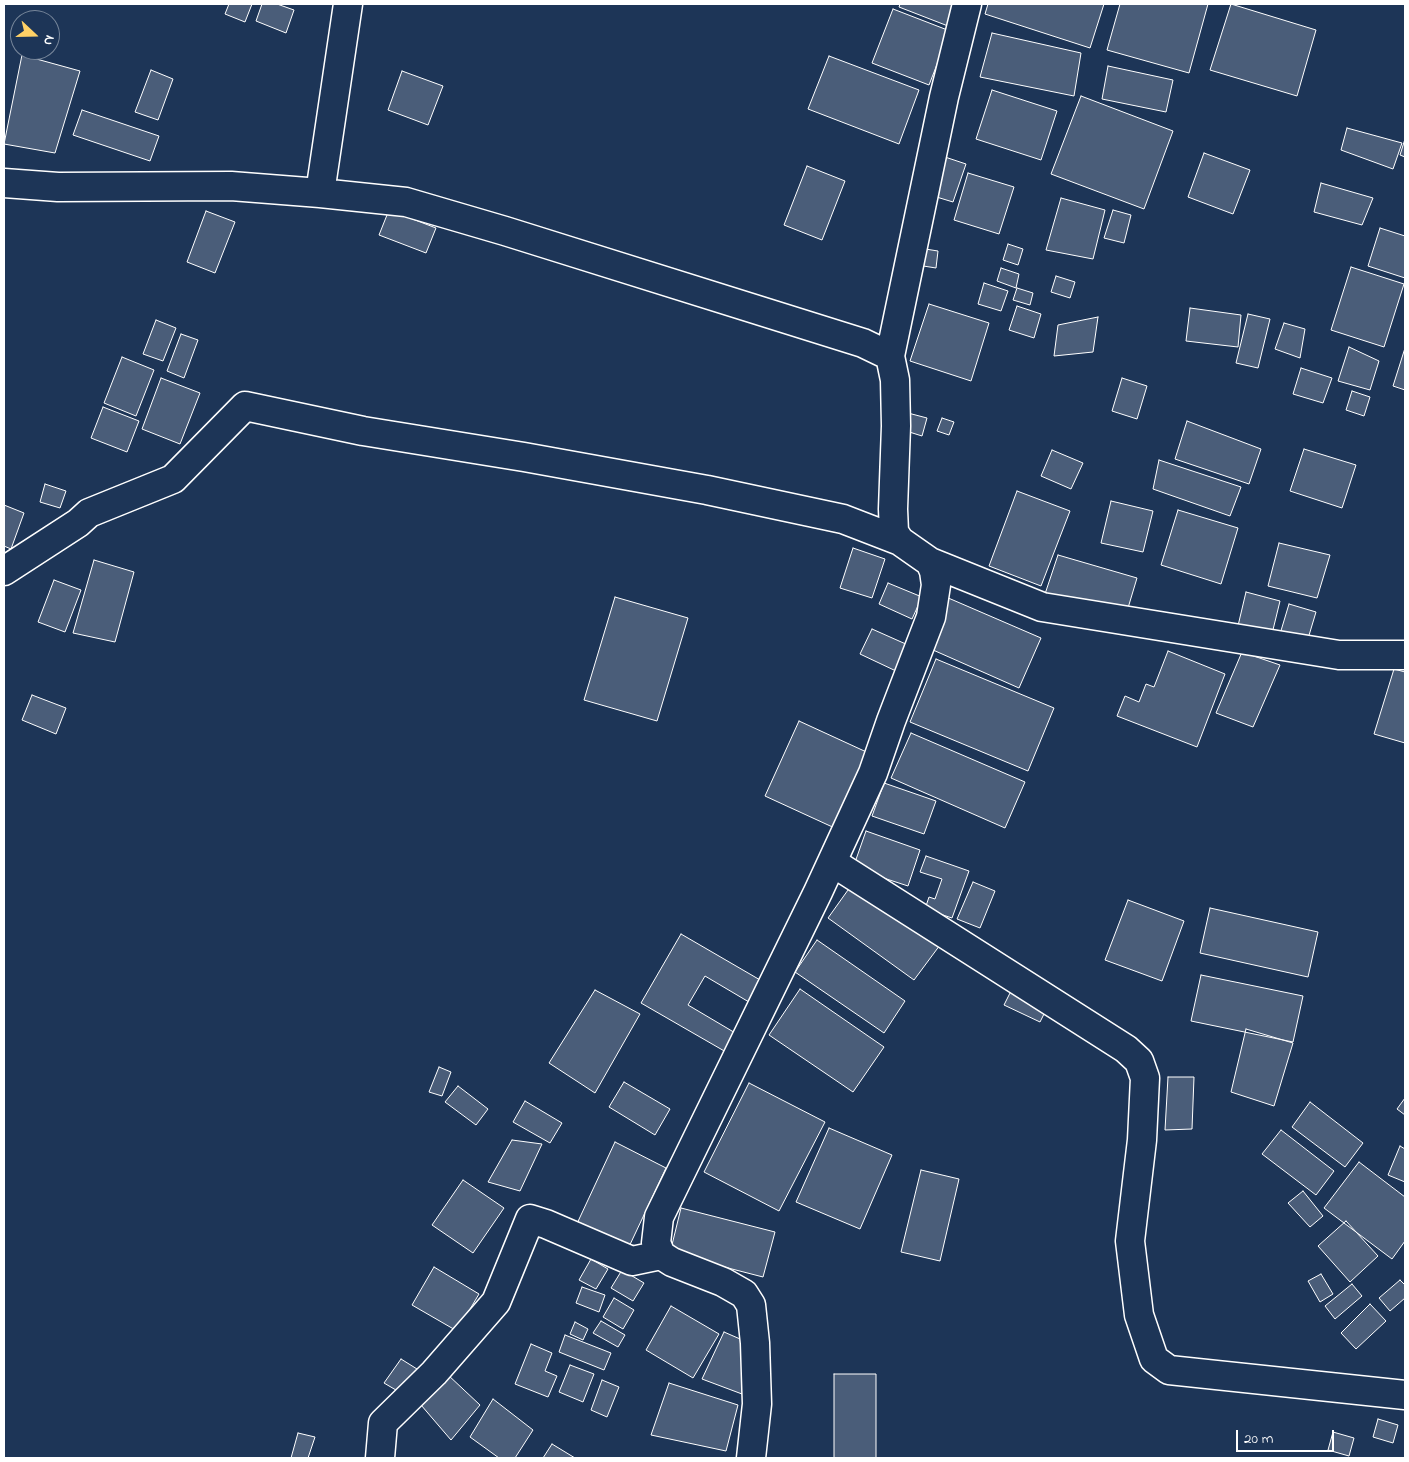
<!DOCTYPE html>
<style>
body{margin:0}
#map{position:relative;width:1409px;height:1462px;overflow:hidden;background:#1d3557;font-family:"Indie Flower",sans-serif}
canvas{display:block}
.frame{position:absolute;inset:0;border:5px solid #fff;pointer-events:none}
.north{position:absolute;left:10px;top:10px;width:50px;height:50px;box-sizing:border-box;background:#1d3557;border:1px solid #77869a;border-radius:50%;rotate:111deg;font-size:14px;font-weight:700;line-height:20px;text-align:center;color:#fff}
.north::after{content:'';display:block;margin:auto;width:18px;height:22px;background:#ffd166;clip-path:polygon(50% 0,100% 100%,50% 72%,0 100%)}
.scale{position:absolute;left:1236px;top:1430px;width:98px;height:22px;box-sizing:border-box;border:2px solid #fff;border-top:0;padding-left:6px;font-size:15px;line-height:18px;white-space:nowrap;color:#fff;-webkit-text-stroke:4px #1d3557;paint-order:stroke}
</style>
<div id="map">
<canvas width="1409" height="1462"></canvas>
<div class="frame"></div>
<div class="north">N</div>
<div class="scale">20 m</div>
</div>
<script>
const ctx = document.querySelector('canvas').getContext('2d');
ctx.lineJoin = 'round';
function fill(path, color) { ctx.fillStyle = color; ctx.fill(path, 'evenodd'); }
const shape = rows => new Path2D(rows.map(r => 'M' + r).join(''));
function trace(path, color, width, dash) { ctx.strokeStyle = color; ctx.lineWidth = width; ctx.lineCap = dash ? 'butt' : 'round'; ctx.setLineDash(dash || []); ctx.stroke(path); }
const building = shape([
 [229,4,252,4,245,22,225,14,229,4],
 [262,4,277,4,294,10,286,33,256,21,262,4],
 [900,4,956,4,948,26,899,7,900,4],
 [988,4,1104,4,1090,48,985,14,988,4],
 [1120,4,1208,4,1189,73,1107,50,1120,4],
 [1231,4,1316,30,1297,96,1210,70,1231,4],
 [893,9,950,31,929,85,872,63,893,9],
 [992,33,1081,53,1074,96,980,77,992,33],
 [22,55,80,71,55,153,4,144,22,55],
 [829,56,919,90,899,144,808,109,829,56],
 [1108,66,1173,80,1166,112,1102,99,1108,66],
 [151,70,173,79,158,120,135,112,151,70],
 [402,71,443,86,428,125,388,110,402,71],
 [992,90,1057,111,1041,160,976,139,992,90],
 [1081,96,1173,131,1144,209,1051,174,1081,96],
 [82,110,159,136,150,161,73,135,82,110],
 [1347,128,1402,143,1393,169,1341,150,1347,128],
 [1405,139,1405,157,1400,155,1405,139],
 [1204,153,1250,170,1233,214,1188,197,1204,153],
 [942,156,966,164,953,202,930,195,942,156],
 [807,166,845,181,822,240,784,225,807,166],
 [968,173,1014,187,999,234,954,220,968,173],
 [1321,183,1373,198,1362,225,1314,212,1321,183],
 [1061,198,1105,210,1093,259,1046,250,1061,198],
 [389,210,436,228,426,253,379,235,389,210],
 [1113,210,1131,215,1124,243,1104,238,1113,210],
 [206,211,235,222,215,273,187,262,206,211],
 [1380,228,1405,236,1405,278,1368,266,1380,228],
 [1008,244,1023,249,1018,265,1003,260,1008,244],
 [919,248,938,251,936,268,917,265,919,248],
 [1351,267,1404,284,1384,347,1331,330,1351,267],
 [1001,268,1019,274,1016,288,997,281,1001,268],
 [1056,276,1075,282,1070,298,1051,292,1056,276],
 [984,283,1008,291,1001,311,978,304,984,283],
 [1017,288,1033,293,1030,305,1013,300,1017,288],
 [929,304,989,323,971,381,910,361,929,304],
 [1017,306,1041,314,1034,338,1009,330,1017,306],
 [1190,308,1241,315,1238,347,1186,341,1190,308],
 [1248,314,1270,319,1258,368,1236,363,1248,314],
 [1098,317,1093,352,1054,356,1058,325,1098,317],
 [156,320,176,328,163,361,143,354,156,320],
 [1284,323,1305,329,1300,358,1275,349,1284,323],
 [181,334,198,340,184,378,167,371,181,334],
 [1349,347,1379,361,1370,390,1338,381,1349,347],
 [1405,348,1405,390,1393,386,1405,348],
 [122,357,154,370,136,416,104,403,122,357],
 [1301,368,1332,378,1323,403,1293,394,1301,368],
 [161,378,200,393,180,444,142,429,161,378],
 [1122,378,1147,386,1137,419,1112,411,1122,378],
 [1352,391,1370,397,1364,416,1346,410,1352,391],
 [103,407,139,421,127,452,91,438,103,407],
 [908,413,927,418,922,436,903,430,908,413],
 [942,418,954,422,949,435,937,431,942,418],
 [1187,421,1261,449,1249,484,1175,459,1187,421],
 [1304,449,1356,465,1342,508,1290,491,1304,449],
 [1052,450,1083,463,1071,489,1041,476,1052,450],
 [1159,460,1241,487,1230,516,1153,489,1159,460],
 [45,484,66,491,60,508,40,502,45,484],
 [1017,491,1070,511,1041,586,989,566,1017,491],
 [1111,501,1153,511,1143,552,1101,543,1111,501],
 [4,505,24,513,11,549,4,546,4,505],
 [1178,510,1238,528,1221,584,1161,565,1178,510],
 [1279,543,1330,555,1317,598,1268,586,1279,543],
 [853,548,885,559,872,598,840,588,853,548],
 [1058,555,1137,578,1125,618,1043,600,1058,555],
 [94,560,134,572,115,642,73,633,94,560],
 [54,580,81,590,65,632,38,622,54,580],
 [888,583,922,597,912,619,879,604,888,583],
 [1246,592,1280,601,1271,638,1237,630,1246,592],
 [615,597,688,618,657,721,584,700,615,597],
 [946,597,1041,638,1019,688,924,646,946,597],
 [1289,604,1316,612,1307,642,1280,634,1289,604],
 [872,629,908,645,896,671,860,654,872,629],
 [1168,651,1225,674,1197,747,1117,716,1125,696,1139,702,1146,684,1154,687,1168,651],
 [1242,652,1280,665,1253,727,1216,713,1242,652],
 [936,659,1054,708,1028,771,910,722,936,659],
 [1394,669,1405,672,1405,743,1374,734,1394,669],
 [32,695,66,708,56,734,22,720,32,695],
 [799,721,873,755,839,830,765,796,799,721],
 [911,733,1025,782,1005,828,891,778,911,733],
 [884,783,936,801,924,834,872,816,884,783],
 [866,831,920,850,908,886,853,868,866,831],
 [926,856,969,871,952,918,925,909,929,897,935,899,942,879,920,872,926,856],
 [973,882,995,891,980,928,957,919,973,882],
 [853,883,940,945,914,980,828,918,853,883],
 [1128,900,1184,921,1162,981,1105,960,1128,900],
 [1210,908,1318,932,1308,977,1200,953,1210,908],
 [681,934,767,984,754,1005,705,976,688,1005,737,1034,726,1052,641,1003,681,934],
 [817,940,905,1001,884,1033,795,972,817,940],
 [1201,975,1303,996,1293,1042,1191,1021,1201,975],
 [800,989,884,1047,853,1092,769,1035,800,989],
 [1012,989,1048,1006,1040,1022,1004,1005,1012,989],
 [595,990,640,1014,595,1093,549,1063,595,990],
 [1246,1029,1293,1043,1274,1106,1231,1092,1246,1029],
 [439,1067,451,1072,442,1096,429,1092,439,1067],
 [1168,1077,1194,1077,1192,1129,1165,1130,1168,1077],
 [624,1082,670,1109,655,1135,609,1107,624,1082],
 [749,1083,825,1122,779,1211,704,1172,749,1083],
 [458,1086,488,1109,476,1125,445,1102,458,1086],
 [1405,1098,1405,1115,1397,1109,1405,1098],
 [525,1101,562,1123,550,1143,513,1122,525,1101],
 [1310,1102,1363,1143,1345,1167,1292,1127,1310,1102],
 [829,1128,892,1155,860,1229,796,1202,829,1128],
 [1281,1130,1334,1171,1316,1195,1262,1154,1281,1130],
 [512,1140,542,1144,520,1191,488,1182,512,1140],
 [615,1142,666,1168,627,1251,574,1230,615,1142],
 [1400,1146,1405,1149,1405,1182,1388,1175,1400,1146],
 [1359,1162,1405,1197,1405,1241,1392,1259,1324,1208,1359,1162],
 [921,1170,959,1179,940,1261,901,1252,921,1170],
 [463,1180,504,1208,473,1253,432,1225,463,1180],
 [1303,1191,1323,1216,1310,1227,1288,1203,1303,1191],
 [681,1208,775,1232,763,1277,670,1253,681,1208],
 [1346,1221,1378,1256,1350,1282,1318,1246,1346,1221],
 [591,1259,608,1269,596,1289,579,1280,591,1259],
 [434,1267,479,1294,457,1331,412,1305,434,1267],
 [622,1270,644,1283,633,1301,611,1288,622,1270],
 [1321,1274,1333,1294,1320,1302,1308,1281,1321,1274],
 [1400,1280,1405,1285,1405,1298,1390,1311,1379,1298,1400,1280],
 [1352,1284,1362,1296,1335,1319,1325,1306,1352,1284],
 [582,1287,605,1295,599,1312,576,1303,582,1287],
 [614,1298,634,1310,623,1329,603,1317,614,1298],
 [1370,1304,1386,1321,1356,1349,1341,1333,1370,1304],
 [671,1306,719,1334,693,1378,646,1350,671,1306],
 [601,1321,625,1335,618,1347,593,1333,601,1321],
 [575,1322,588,1329,583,1340,570,1334,575,1322],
 [724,1332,747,1342,750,1397,702,1379,724,1332],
 [565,1335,611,1353,604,1370,559,1352,565,1335],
 [531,1344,552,1353,545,1371,557,1376,548,1397,515,1384,531,1344],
 [401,1359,417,1369,401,1393,384,1383,401,1359],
 [570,1365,594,1374,583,1402,559,1392,570,1365],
 [447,1374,480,1405,451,1440,421,1405,447,1374],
 [834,1374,876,1374,876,1458,834,1458,834,1374],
 [602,1380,619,1387,607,1417,591,1410,602,1380],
 [669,1383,738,1405,726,1451,651,1435,669,1383],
 [493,1399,533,1430,515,1458,499,1458,470,1437,493,1399],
 [1378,1419,1398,1425,1393,1443,1373,1437,1378,1419],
 [1333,1432,1354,1438,1349,1456,1328,1450,1333,1432],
 [298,1433,315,1437,308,1458,291,1458,298,1433],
 [552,1444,575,1458,543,1458,552,1444]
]);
const minor = shape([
 [4,183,58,187,231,186,320,193,406,202,505,231,748,307,863,343,890,356,895,380,896,426,893,509,894,532,900,541,930,562,934,571,936,585,931,617,891,721,873,773,818,892,659,1217,656,1243,661,1255,672,1262,723,1282,744,1294,751,1305,755,1343,757,1404,751,1458],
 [320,193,348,4],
 [890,356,944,97,967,4],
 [930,562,1042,607,1339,655,1405,655],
 [4,571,78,523,89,513,173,479,245,406,363,431,524,457,707,490,843,519,900,541],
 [832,862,1126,1049,1139,1061,1145,1078,1142,1140,1130,1241,1139,1315,1154,1359,1169,1370,1405,1395],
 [380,1458,383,1423,434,1373,496,1302,530,1219,546,1224,632,1261,661,1255]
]);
fill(building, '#4a5d79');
trace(building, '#fff', 1);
trace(minor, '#fff', 31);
trace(minor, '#1d3557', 28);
</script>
